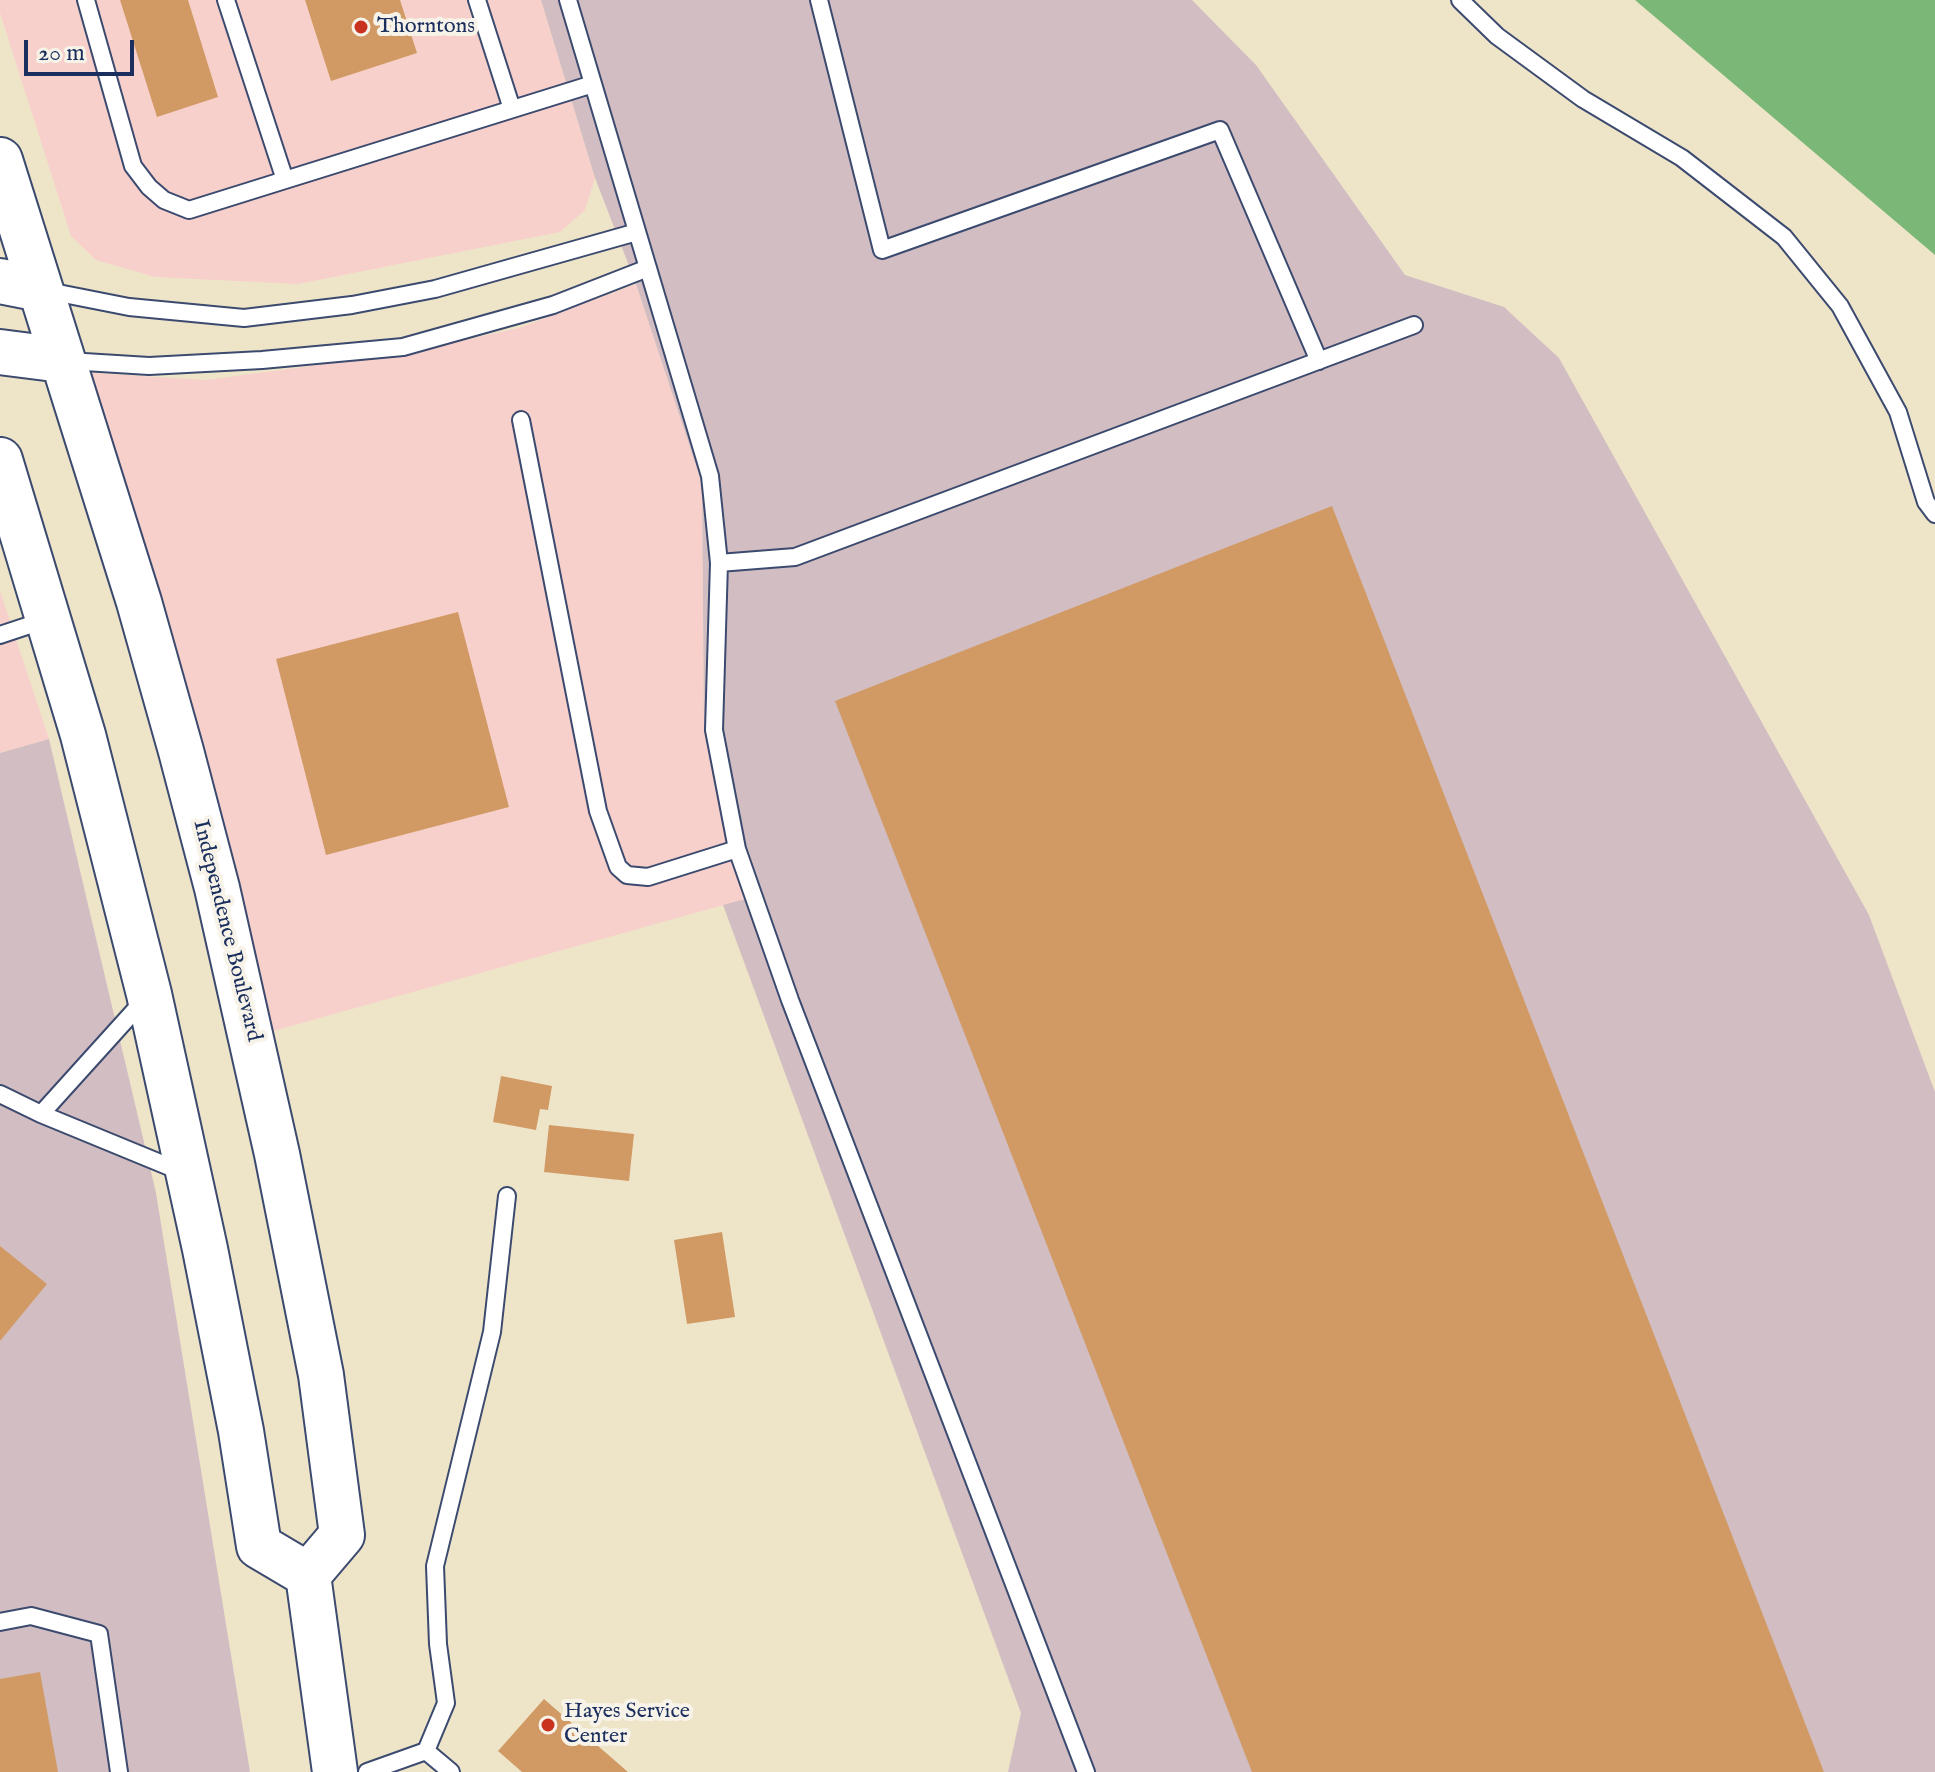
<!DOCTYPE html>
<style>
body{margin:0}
#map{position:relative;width:1935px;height:1772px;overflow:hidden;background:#eee5c9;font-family:"IM FELL English",serif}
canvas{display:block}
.scale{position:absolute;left:24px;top:40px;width:110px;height:36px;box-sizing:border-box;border:4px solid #1b2f5e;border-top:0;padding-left:10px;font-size:24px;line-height:28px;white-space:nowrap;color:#1b2f5e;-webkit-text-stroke:6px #f7f3e8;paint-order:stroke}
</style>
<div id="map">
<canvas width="1935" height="1772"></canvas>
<div class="scale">20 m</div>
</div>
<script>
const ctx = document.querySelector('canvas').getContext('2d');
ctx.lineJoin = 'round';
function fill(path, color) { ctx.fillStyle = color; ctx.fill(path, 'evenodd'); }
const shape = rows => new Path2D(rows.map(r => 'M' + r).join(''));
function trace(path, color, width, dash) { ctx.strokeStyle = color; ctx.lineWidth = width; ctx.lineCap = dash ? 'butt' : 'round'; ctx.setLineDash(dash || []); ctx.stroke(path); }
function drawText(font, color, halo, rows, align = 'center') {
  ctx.font = font + ' "IM FELL English",serif'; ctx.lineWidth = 8; ctx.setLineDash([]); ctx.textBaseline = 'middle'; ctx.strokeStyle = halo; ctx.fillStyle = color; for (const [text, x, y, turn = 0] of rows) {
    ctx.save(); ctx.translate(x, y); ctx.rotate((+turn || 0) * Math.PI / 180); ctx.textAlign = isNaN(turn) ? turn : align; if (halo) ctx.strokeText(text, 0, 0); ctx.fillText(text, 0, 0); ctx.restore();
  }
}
const built = shape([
 [0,0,541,0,595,178,585,210,560,232,298,284,155,277,96,260,71,236,0,13],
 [636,284,702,484,704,731,745,899,259,1035,78,372,205,380,402,354,519,328],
 [0,591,49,739,0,753]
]);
const industrial = shape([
 [541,0,1192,0,1256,65,1405,275,1504,307,1559,358,1869,915,1935,1092,1935,1772,1008,1772,1021,1713,723,905,745,899,704,731,702,484,636,284,595,178],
 [49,739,156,1193,250,1772,0,1772,0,753]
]);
const forest = shape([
 [1635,0,1935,0,1935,255]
]);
const building = shape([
 [120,0,188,0,218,97,157,117],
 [305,0,400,0,417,53,331,81],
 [1332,506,1824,1772,1252,1772,835,701],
 [458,612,509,807,326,855,276,659],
 [501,1076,552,1086,548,1110,540,1109,536,1130,493,1122],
 [549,1125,634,1134,629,1181,544,1172],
 [722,1232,735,1317,687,1324,674,1240],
 [0,1246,47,1284,0,1341],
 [40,1672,58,1772,0,1772,0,1679],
 [544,1699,628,1772,522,1772,498,1751]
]);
const service = shape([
 [86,0,133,166,149,187,164,200,189,210,285,180],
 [226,0,285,180,593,84],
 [477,0,512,109],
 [568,0,710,476,719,563,714,730,737,849,790,1000,1086,1772],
 [819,0,882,250,1220,130,1319,361],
 [1460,0,1497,36,1583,99,1682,158,1784,237,1840,306,1898,412,1926,502,1935,514],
 [43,290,129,307,244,318,352,305,435,289,637,232],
 [68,361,149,366,262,360,403,347,553,305,648,268],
 [521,420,598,811,618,867,627,875,648,877,737,849],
 [719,563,795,557,1414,325],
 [0,635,48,619],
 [0,1094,41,1114,182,1172],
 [41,1114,144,1000],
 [0,1622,31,1616,99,1634,119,1772],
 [426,1751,451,1772],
 [367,1772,426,1751,446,1703,438,1644,435,1566,492,1332,507,1196]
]);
const primary = shape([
 [0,160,139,602,181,751,217,888,277,1154,321,1375,342,1535,308,1575,335,1772],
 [0,281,40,289],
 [0,352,62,360],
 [0,460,83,735,149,994,205,1249,241,1431,259,1546,308,1575]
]);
const markers = [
 [361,27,8,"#c8321e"],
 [548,1725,8,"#c8321e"]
];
const poiNames = [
 ["Thorntons",377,27],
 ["Hayes Service",564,1712],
 ["Center",564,1737]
];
const streetNames = [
 ["Independence Boulevard",226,931,76]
];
fill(built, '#f7d0cb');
fill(industrial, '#d2bec2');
fill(forest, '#7bb776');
fill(building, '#d19a65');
trace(service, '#3b4a6e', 20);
trace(primary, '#3b4a6e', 48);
trace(service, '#fff', 16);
trace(primary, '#fff', 44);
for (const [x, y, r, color] of markers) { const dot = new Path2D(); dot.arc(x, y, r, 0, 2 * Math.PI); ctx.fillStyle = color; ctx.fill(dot); trace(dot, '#f7f3e8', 3); }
drawText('22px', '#1b2f5e', '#f7f3e8', poiNames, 'left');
drawText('22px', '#1b2f5e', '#f7f3e8', streetNames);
</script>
